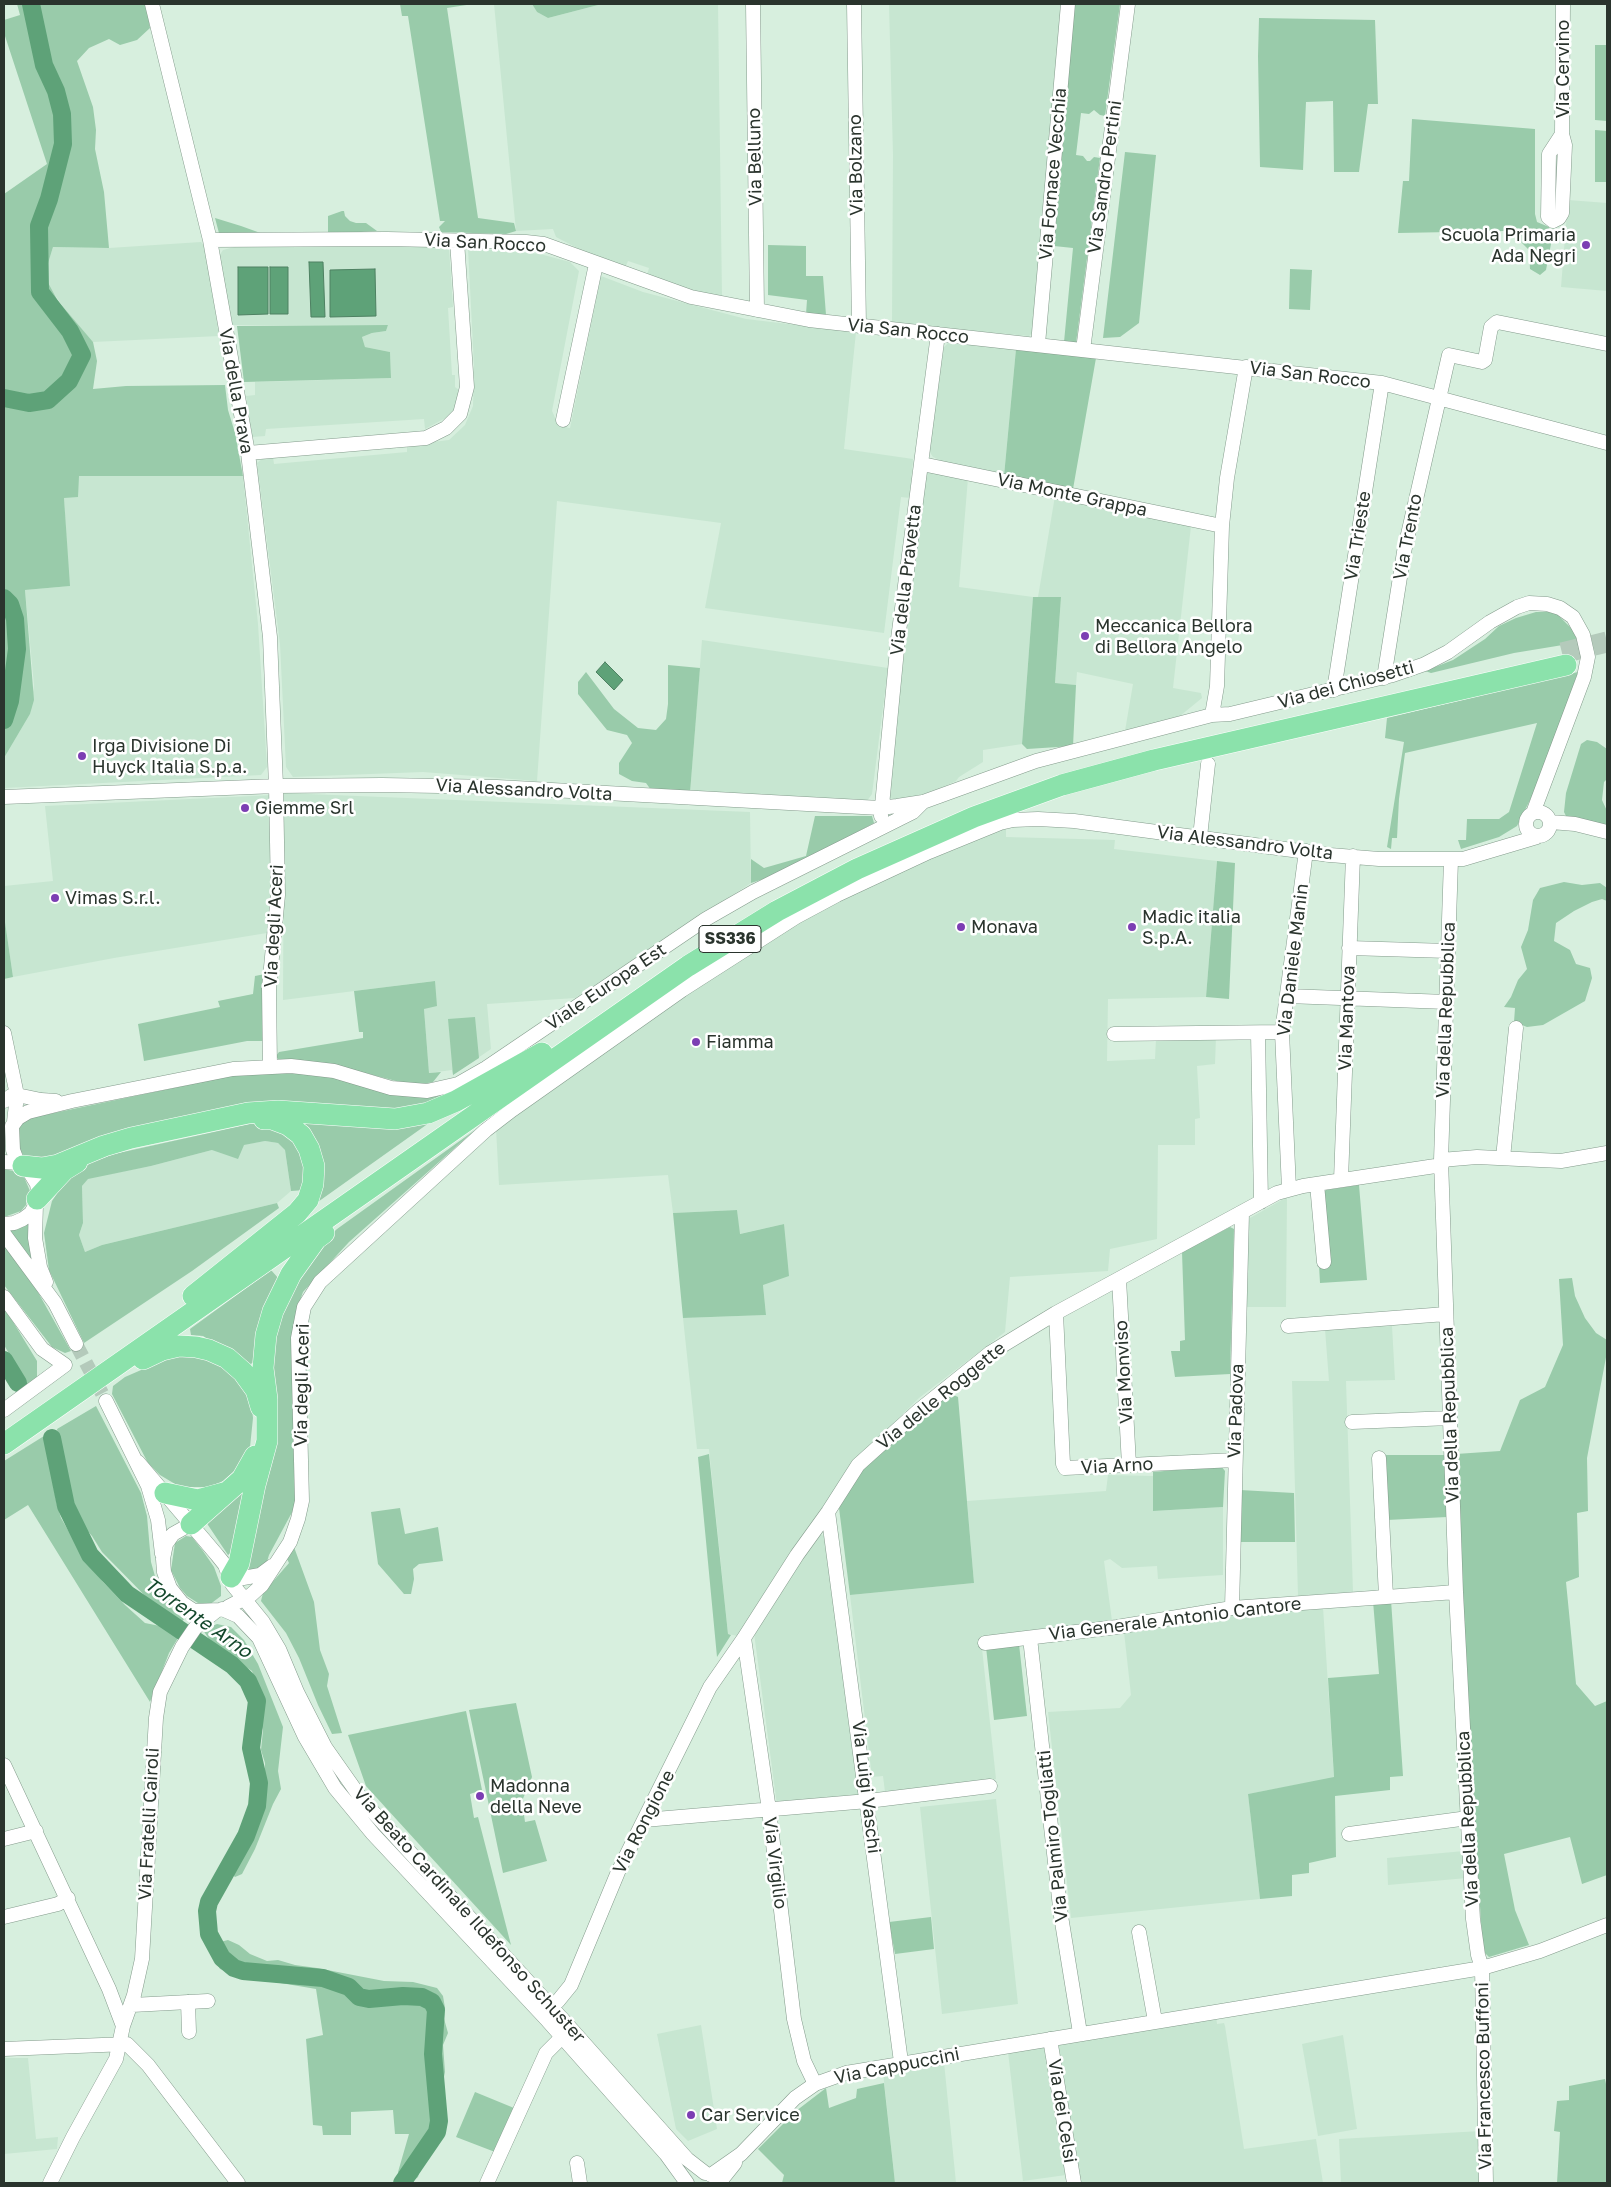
<!DOCTYPE html>
<style>
body{margin:0}
#map{position:relative;width:1611px;height:2187px;overflow:hidden;background:#d7efde;font-family:"Golos Text",sans-serif}
canvas{display:block}
.frame{position:absolute;inset:0;border:5px solid #2a342d;pointer-events:none}
</style>
<div id="map">
<canvas width="1611" height="2187"></canvas>
<div class="frame"></div>
</div>
<script>
const ctx = document.querySelector('canvas').getContext('2d');
ctx.lineJoin = 'round';
function fill(path, color) { ctx.fillStyle = color; ctx.fill(path, 'evenodd'); }
const shape = rows => new Path2D(rows.map(r => 'M' + r).join(''));
function trace(path, color, width, dash) { ctx.strokeStyle = color; ctx.lineWidth = width; ctx.lineCap = dash ? 'butt' : 'round'; ctx.setLineDash(dash || []); ctx.stroke(path); }
function drawText(font, color, halo, rows, align = 'center') {
  ctx.font = font + ' "Golos Text",sans-serif'; ctx.lineWidth = 5; ctx.setLineDash([]); ctx.textBaseline = 'middle'; ctx.strokeStyle = halo; ctx.fillStyle = color; for (const [text, x, y, turn = 0] of rows) {
    ctx.save(); ctx.translate(x, y); ctx.rotate((+turn || 0) * Math.PI / 180); ctx.textAlign = isNaN(turn) ? turn : align; if (halo) ctx.strokeText(text, 0, 0); ctx.fillText(text, 0, 0); ctx.restore();
  }
}
const built = shape([
 [494,4,532,4,537,12,548,18,602,4,718,4,722,297,681,288,647,275,649,268,628,261,625,268,600,260,556,237,553,229,516,231],
 [889,4,1063,4,1035,331,1029,336,892,323,893,155],
 [1568,200,1607,203,1607,291,1561,287],
 [201,242,205,246,219,336,93,342,67,313,47,283,46,270,53,247,109,248],
 [445,244,449,248,453,307,448,308,452,375,455,375,455,387,460,391,453,414,425,429,424,419,266,429,265,436,252,437,246,396,255,395,255,382,391,378,390,352,365,347,362,337,372,333,386,331,388,325,231,325,219,256,223,250,238,246],
 [468,248,540,254,570,262,579,271,552,411,559,426,570,428,601,276,643,292,746,319,856,332,844,449,913,459,910,498,901,497,884,633,705,608,721,523,557,501,537,781,423,772,293,777,286,767,280,644,257,463,262,459,273,457,274,464,407,452,407,445,449,440,465,425,473,406,474,366],
 [949,342,1016,349,1004,476,944,462,933,457,929,451,944,347],
 [930,471,968,478,959,587,1033,597,1022,744,983,750,983,762,959,777,956,781,932,792,902,799,894,799,887,798,926,473],
 [79,476,243,476,258,624,267,767,261,775,4,788,4,758,30,714,34,685,25,590,69,586,64,498],
 [1055,496,1191,526,1173,688,1201,693,1202,698,1180,716,1125,731,1133,684,1077,672,1076,685,1055,683,1061,597,1038,597],
 [702,640,888,668,872,794,867,801,690,793],
 [284,793,750,812,751,883,575,998,487,1004,491,1049,453,1075,452,1070,429,1073,424,1009,434,981,283,1000],
 [273,795,273,932,114,958,13,977,4,915,4,886,53,881,45,806],
 [1006,827,1006,837,1115,840,1114,849,1217,861,1206,997,1108,999,1107,1061,1155,1059,1156,1039,1216,1037,1215,1064,1197,1066,1200,1118,1195,1119,1195,1145,1158,1145,1157,1239,1110,1249,1108,1271,1010,1277,1005,1332,919,1398,853,1463,738,1636,728,1634,709,1449,697,1449,683,1318,766,1315,763,1285,784,1224,739,1234,737,1210,673,1213,668,1175,499,1185,496,1128,741,956,820,910,960,844],
 [265,1141,278,1143,285,1150,291,1191,277,1203,102,1245,85,1252,79,1235,83,1223,82,1186,88,1178,151,1166,212,1150],
 [1287,1197,1286,1307,1245,1307,1248,1225,1250,1218],
 [1392,1326,1395,1380,1346,1381,1353,1592,1298,1596,1292,1381,1329,1381,1325,1329],
 [1108,1475,1153,1476,1154,1511,1223,1507,1223,1575,1158,1579,1157,1566,1122,1568,1110,1559,1104,1561,1112,1621,981,1639,996,1779,885,1792,883,1776,872,1777,850,1595,974,1583,967,1501,1106,1491],
 [819,1533,825,1537,859,1797,777,1805,754,1633],
 [1323,1607,1334,1778,1248,1794,1260,1899,1071,1918,1048,1712,1120,1708,1131,1695,1124,1632,1231,1615],
 [996,1799,1018,2004,942,2014,920,1807],
 [1464,1851,1467,1878,1388,1885,1387,1858],
 [1216,2016,1217,2024,1224,2023,1225,2026,1244,2149,1316,2139,1323,2183,1080,2183,1058,2044],
 [701,2025,717,2129,688,2141,676,2129,657,2034],
 [1343,2035,1357,2129,1318,2136,1302,2044],
 [1045,2047,1066,2175,1023,2181,1008,2052],
 [4,2058,28,2058,36,2139,58,2137,57,2149,4,2154],
 [944,2062,956,2183,895,2183,883,2072],
 [1481,2131,1482,2183,1341,2183,1339,2139]
]);
const green = shape([
 [17,4,146,4,150,28,137,40,120,45,109,39,89,48,77,61,93,107,96,130,95,149,104,192,109,248,53,247,46,270,46,279,58,301,93,342,97,361,93,389,126,386,225,385,228,410,235,433,243,476,79,476,78,497,64,498,70,586,25,590,34,700,30,714,4,758,4,194,47,164,4,33,4,20,20,15],
 [400,4,473,4,447,8,478,218,514,223,516,231,506,234,441,232,439,227,445,221,440,221,408,16,402,16],
 [532,4,602,4,548,18,537,12],
 [1074,4,1120,4,1105,116,1100,115,1094,110,1089,114,1081,113,1076,155,1083,156,1087,161,1090,161,1094,157,1100,158,1076,343,1064,342,1073,248,1054,246],
 [1259,18,1375,20,1378,104,1368,104,1359,172,1334,172,1333,101,1306,102,1303,170,1260,167,1258,56],
 [1595,45,1607,45,1607,121,1595,120],
 [1412,119,1535,129,1535,214,1537,222,1549,227,1551,244,1546,270,1540,275,1530,269,1529,250,1515,236,1504,231,1398,233,1403,181,1409,181],
 [1595,130,1607,131,1607,182,1595,182],
 [1125,152,1156,155,1139,323,1120,337,1103,338],
 [342,211,344,211,345,216,350,221,356,223,366,223,377,231,328,234,328,216],
 [215,218,241,226,266,235,220,237],
 [768,245,806,246,806,276,823,276,826,315,806,314,807,300,768,295],
 [1290,269,1312,270,1310,310,1289,309],
 [388,325,386,331,372,333,362,337,365,347,390,352,391,378,244,382,237,326],
 [1016,349,1096,358,1073,489,1004,476],
 [1033,597,1061,597,1055,683,1076,685,1073,746,1027,749,1022,744],
 [1536,612,1549,612,1558,615,1577,634,1581,642,1514,653,1431,673,1425,671,1453,660,1485,639,1499,626,1516,618],
 [668,665,700,668,690,793,651,790,646,783,632,781,619,774,619,763,632,743,627,735,607,730,578,694,578,682,586,672,614,709,638,728,656,730,666,719,668,704],
 [1578,672,1535,797,1532,796,1517,826,1499,837,1461,849,1458,840,1466,840,1467,819,1499,819,1509,812,1537,723,1405,753,1399,799,1397,838,1392,838,1391,849,1387,847,1404,742,1385,738,1387,718],
 [1587,740,1597,742,1607,749,1607,779,1604,782,1602,800,1607,811,1607,827,1567,818,1564,812,1566,793,1581,744],
 [815,816,872,816,874,823,782,873,751,883,751,859,764,868,806,856],
 [1217,861,1235,863,1229,999,1206,997],
 [1564,882,1582,885,1600,883,1607,888,1607,901,1602,899,1592,902,1574,911,1556,923,1554,941,1570,950,1576,964,1590,968,1592,978,1585,1001,1543,1025,1527,1027,1514,1022,1515,1008,1504,1007,1511,997,1518,980,1527,969,1521,947,1528,930,1533,900,1540,888],
 [4,915,13,977,4,979],
 [265,974,265,1041,247,1041,144,1061,138,1024,220,1007,218,1001,253,994,255,976],
 [435,981,437,1006,424,1009,429,1073,441,1072,433,1082,423,1084,404,1083,326,1063,278,1059,276,1056,279,1052,363,1038,363,1032,359,1032,354,991],
 [475,1017,479,1058,453,1075,448,1019],
 [281,1071,330,1074,396,1093,416,1097,439,1093,445,1099,406,1111,313,1109,52,1162,25,1157,18,1148,19,1125,30,1118,245,1073],
 [290,1117,436,1118,315,1204],
 [269,1123,305,1151,305,1190,291,1191,285,1150,278,1143,265,1141,244,1145,238,1159,212,1150,151,1166,88,1179,82,1186,83,1223,79,1235,85,1252,102,1245,277,1203,279,1208,192,1271,84,1343,49,1270,44,1233,52,1201,62,1186,78,1171,92,1162,114,1154,250,1124],
 [475,1130,349,1242,303,1292,296,1312,292,1385,297,1503,269,1555,266,1565,255,1571,251,1570,246,1567,273,1330,317,1248,337,1229],
 [4,1169,18,1172,24,1177,30,1191,26,1205,21,1211,7,1216,4,1216],
 [1359,1185,1367,1280,1320,1283,1319,1265,1323,1193,1326,1190],
 [737,1210,740,1234,784,1224,789,1276,763,1285,766,1315,683,1318,673,1213],
 [35,1219,33,1261,8,1233,9,1230,25,1226],
 [1230,1227,1234,1229,1230,1374,1175,1377,1171,1351,1180,1351,1180,1341,1185,1340,1182,1252],
 [4,1244,21,1262,71,1351,65,1353,52,1347,4,1285],
 [271,1270,279,1279,255,1362,248,1365,203,1336,191,1335,190,1329],
 [1572,1278,1575,1296,1585,1318,1596,1333,1607,1340,1607,1352,1587,1458,1588,1511,1577,1513,1579,1577,1566,1582,1576,1684,1595,1706,1607,1701,1607,1875,1582,1884,1570,1837,1504,1854,1515,1910,1529,1945,1489,1957,1483,1951,1473,1802,1456,1454,1500,1451,1520,1400,1545,1387,1563,1345,1559,1279],
 [4,1307,37,1361,37,1378,29,1388,4,1345],
 [178,1354,218,1362,243,1386,252,1409,253,1418,250,1447,242,1464,223,1481,209,1487,180,1487,160,1475,148,1463,112,1394,113,1386,125,1377],
 [949,1393,958,1397,974,1583,850,1595,839,1508,846,1493,865,1467],
 [96,1406,141,1493,147,1516,151,1562,158,1587,174,1612,184,1619,179,1626,157,1608,102,1552,92,1536,82,1525,71,1505,57,1429],
 [44,1436,57,1505,61,1518,76,1544,103,1582,125,1605,145,1623,165,1627,178,1638,169,1653,150,1702,28,1505,4,1520,4,1461],
 [709,1454,728,1634,731,1635,717,1657,698,1457],
 [1384,1455,1444,1455,1447,1517,1387,1520],
 [1221,1466,1225,1471,1223,1507,1153,1511,1153,1472],
 [245,1487,231,1553,228,1555,204,1519],
 [1240,1490,1294,1493,1295,1542,1240,1542],
 [400,1508,405,1534,438,1527,443,1561,419,1564,413,1569,414,1579,411,1594,404,1594,378,1564,371,1512],
 [186,1536,192,1537,203,1551,214,1567,221,1586,221,1596,209,1605,198,1603,187,1596,180,1588,171,1570,175,1543],
 [294,1547,314,1602,320,1650,329,1674,327,1686,342,1733,332,1734,318,1705,299,1658,286,1633,261,1601,263,1593,289,1563,287,1559],
 [1391,1600,1403,1776,1390,1777,1390,1790,1335,1796,1336,1857,1309,1863,1309,1873,1292,1875,1292,1896,1260,1899,1248,1794,1334,1777,1328,1678,1379,1674,1373,1601],
 [217,1624,231,1627,244,1640,258,1664,283,1727,278,1771,281,1789,273,1804,255,1849,242,1874,235,1877,232,1874,235,1863,248,1846,265,1794,265,1763,261,1750,263,1730,260,1721,261,1696,252,1671,213,1645,203,1630],
 [1019,1644,1027,1716,994,1720,986,1647],
 [516,1703,532,1777,522,1801,525,1822,535,1820,547,1861,503,1873,469,1710],
 [466,1711,482,1790,470,1794,474,1818,478,1817,511,1945,366,1786,348,1735],
 [931,1917,934,1949,895,1954,889,1922],
 [228,1940,239,1945,250,1954,267,1961,278,1960,295,1965,317,1968,384,1981,413,1982,437,1988,443,1996,445,2008,443,2015,448,2033,443,2045,445,2072,442,2087,445,2130,422,2163,418,2177,411,2183,406,2183,398,2172,409,2134,395,2134,393,2110,351,2112,351,2135,323,2135,322,2126,313,2125,306,2039,323,2035,316,1989,245,1977,220,1969,211,1953,220,1942],
 [1605,2079,1607,2089,1607,2183,1557,2183,1560,2132,1554,2131,1557,2101,1569,2100,1569,2086],
 [884,2083,895,2183,782,2183,784,2175,758,2149,796,2111,826,2088,829,2108,856,2098,857,2089],
 [475,2092,514,2108,495,2152,456,2137]
]);
const water = shape([
 [309,262,323,262,325,317,311,317,309,262],
 [238,267,268,267,268,314,238,315,238,267],
 [270,267,288,267,288,314,270,314,270,267],
 [375,269,376,316,330,317,330,270,375,269],
 [605,662,623,680,614,690,596,672,605,662]
]);
const river = shape([
 [4,398,29,403,48,400,69,381,82,355,70,331,40,292,39,226,49,199,63,144,62,114,56,91,44,65,31,4],
 [4,598,10,604,15,619,17,649,10,701,4,720],
 [4,1360,18,1383],
 [52,1438,66,1506,90,1555,127,1594,232,1665,248,1681,257,1701,251,1748,259,1783,257,1806,246,1836,209,1902,207,1911,209,1934,222,1958,234,1968,243,1971,323,1978,349,1987,359,1997,369,1999,403,1996,422,1997,432,2002,436,2010,433,2054,439,2121,437,2132,402,2183]
]);
const minorTunnel = shape([
 [76,1344,106,1401]
]);
const highwayTunnel = shape([
 [1562,653,1607,642]
]);
const minor = shape([
 [152,4,210,240,248,453,270,637,276,786,278,895,269,988,270,1067],
 [753,4,757,310],
 [854,4,859,326],
 [1562,134,1549,154,1548,217,1553,221,1559,218,1562,213,1565,145,1562,134,1563,4],
 [210,240,387,239,526,242,544,244,691,297,809,320,1382,383,1607,443],
 [1038,344,1068,4],
 [1083,350,1128,4],
 [563,420,596,264],
 [248,453,426,438,446,428,460,414,467,387,457,241],
 [922,464,1222,526],
 [1384,678,1404,552,1449,355,1482,362,1485,360,1491,327,1497,322,1607,344],
 [1334,690,1382,383],
 [1212,715,1217,686,1222,526,1227,478,1246,367],
 [4,797,276,786,382,785,497,787,880,808,897,806,923,802,1036,761,1212,715,1230,714,1393,675,1425,664,1448,652,1490,622,1517,607,1529,603,1547,604,1560,608,1573,617,1583,635,1588,657,1584,677,1533,813],
 '1526 824a12 12 0 1 1 24 0a12 12 0 1 1-24 0Z',
 [881,816,898,639,938,334],
 [1551,822,1575,824,1607,832],
 [1200,837,1208,764],
 [1451,860,1441,1160,1456,1592,1473,1919,1478,1955,1482,1968,1486,2183],
 [1349,948,1448,951],
 [1287,996,1447,1002],
 [4,1033,17,1095,14,1122],
 [1258,1033,1261,1202],
 [1114,1034,1282,1032],
 [4,1101,11,1096,17,1095,41,1100,56,1101],
 [1503,1158,1516,1028],
 [1441,1160,1477,1157,1561,1161,1607,1153],
 [4,1162,18,1163,29,1171,37,1184,38,1191,36,1204,31,1213,23,1219,14,1223,4,1224],
 [18,1163,13,1150,12,1126,18,1118,28,1112,72,1101,233,1069,291,1066,334,1071,391,1088,427,1091,458,1084,486,1068,706,919,753,892,913,812,923,802],
 [1341,1180,1353,856],
 [1317,1184,1324,1262],
 [1289,1189,1282,1032,1306,851],
 [36,1204,35,1238,40,1267,46,1282],
 [4,1234,55,1303,76,1344],
 [1119,1279,1129,1465],
 [4,1297,42,1349,65,1365,4,1410],
 [1056,1313,1063,1464,1065,1468,1235,1460],
 [1288,1326,1446,1314],
 [106,1401,148,1486,158,1520,162,1554],
 [1352,1422,1450,1418],
 [1379,1458,1386,1596],
 [138,1462,217,1555,225,1565,232,1584],
 [828,1512,901,2062],
 [191,1524,173,1534,166,1544,163,1559,164,1572,170,1588,182,1603,194,1611,219,1610],
 [232,1580,260,1575,272,1566],
 [232,1584,263,1622,279,1649,297,1692,325,1747,363,1801,565,2022,687,2159,705,2173],
 [228,1607,251,1595,262,1585,290,1542,298,1519,302,1501,298,1338,304,1307,320,1282,486,1130,512,1110,682,990,796,917,837,895,929,852,1000,823,1013,820,1038,819,1074,821,1330,855,1379,859,1463,859,1537,837],
 [1232,1608,1242,1213],
 [222,1609,238,1616,259,1638,305,1737,335,1788,373,1834,548,2021,666,2154,687,2183],
 [744,1638,769,1810,794,2019,804,2061,815,2084],
 [1030,1638,1061,1916,1080,2033],
 [985,1643,1117,1627,1232,1608,1456,1592],
 [4,1765,109,1989,123,2026,116,2059,73,2137,50,2183],
 [644,1820,868,1801,990,1786],
 [1349,1834,1468,1818],
 [4,1839,36,1831],
 [4,1917,58,1904,68,1898],
 [1139,1932,1155,2021],
 [188,2002,189,2032],
 [132,2005,208,2001],
 [549,2005,558,2001,571,1985,618,1872,710,1687,744,1638,797,1555,828,1512,858,1465,918,1411,990,1353,1056,1313,1277,1193,1303,1186,1442,1165],
 [123,2026,134,1995,142,1959,156,1718,160,1692,182,1647,195,1628,216,1611],
 [1050,2039,1074,2183],
 [4,2049,127,2044,148,2065,238,2183],
 [577,2163,580,2183],
 [711,2175,741,2154,795,2098,815,2084,846,2073,1482,1968,1540,1951,1607,1925],
 [487,2183,546,2053,562,2037],
 [719,2183,735,2163]
]);
const highway = shape([
 [23,1166,42,1168,58,1165,104,1146,131,1138,248,1113,278,1111,395,1119,428,1113,456,1101,542,1053],
 [37,1199,64,1170,77,1162],
 [193,1296,297,1213,308,1200,313,1184,314,1166,309,1149,301,1135,288,1125,272,1119,264,1119],
 [143,1359,162,1350,179,1346,196,1347,209,1350,227,1358,243,1372,256,1390,261,1407],
 [4,1444,688,966,777,911,857,869,974,817,1062,785,1154,760,1566,665],
 [165,1493,198,1500,224,1493],
 [191,1524,242,1479,255,1456],
 [231,1577,239,1563,255,1485,267,1441,267,1399,263,1368,266,1335,273,1311,291,1274,316,1239,324,1233]
]);
const markers = [
 [1586,245,5,"#7c3eb3"],
 [1085,636,5,"#7c3eb3"],
 [82,756,5,"#7c3eb3"],
 [245,808,5,"#7c3eb3"],
 [55,898,5,"#7c3eb3"],
 [961,927,5,"#7c3eb3"],
 [1132,927,5,"#7c3eb3"],
 [696,1042,5,"#7c3eb3"],
 [480,1796,5,"#7c3eb3"],
 [691,2115,5,"#7c3eb3"]
];
const shields = [
 [730,939,62]
];
const shieldNames = [
 ["SS336",730,939]
];
const streetNames = [
 ["Via Cervino",1563,69,-90],
 ["Via Belluno",755,157,-91],
 ["Via Bolzano",856,165,-91],
 ["Via Fornace Vecchia",1053,174,-85],
 ["Via Sandro Pertini",1105,177,-82],
 ["Via San Rocco",485,243,3],
 ["Via San Rocco",908,331,6],
 ["Via San Rocco",1310,375,7],
 ["Via della Prava",236,391,80],
 ["Via Monte Grappa",1072,495,12],
 ["Via Trieste",1358,536,-81],
 ["Via Trento",1408,537,-79],
 ["Via della Pravetta",906,580,-83],
 ["Via dei Chiosetti",1346,685,-15],
 ["Via Alessandro Volta",524,790,3],
 ["Via Alessandro Volta",1245,843,7],
 ["Via degli Aceri",274,926,-87],
 ["Via Daniele Manin",1293,960,-83],
 ["Viale Europa Est",606,987,-34],
 ["Via della Repubblica",1446,1010,-88],
 ["Via Mantova",1347,1018,-88],
 ["Via Monviso",1124,1372,-93],
 ["Via degli Aceri",302,1385,-89],
 ["Via delle Roggette",941,1396,-39],
 ["Via Padova",1236,1411,-88],
 ["Via della Repubblica",1450,1415,-92],
 ["Via Arno",1117,1466,-3],
 ["Via Generale Antonio Cantore",1175,1619,-7],
 ["Via Luigi Vaschi",866,1787,83],
 ["Via della Repubblica",1468,1819,-93],
 ["Via Rongione",644,1822,-63],
 ["Via Fratelli Cairoli",149,1824,-87],
 ["Via Palmiro Togliatti",1053,1836,-96],
 ["Via Virgilio",775,1863,83],
 ["Via Beato Cardinale Ildefonso Schuster",469,1915,48],
 ["Via Cappuccini",897,2066,-11],
 ["Via Francesco Buffoni",1484,2076,-91],
 ["Via dei Celsi",1062,2111,81]
];
const poiNames = [
 ["Scuola Primaria",1576,235,"right"],
 ["Ada Negri",1576,256,"right"],
 ["Meccanica Bellora",1095,626],
 ["di Bellora Angelo",1095,647],
 ["Irga Divisione Di",92,746],
 ["Huyck Italia S.p.a.",92,767],
 ["Giemme Srl",255,808],
 ["Vimas S.r.l.",65,898],
 ["Madic italia",1142,917],
 ["S.p.A.",1142,938],
 ["Monava",971,927],
 ["Fiamma",706,1042],
 ["Madonna",490,1786],
 ["della Neve",490,1807],
 ["Car Service",701,2115]
];
const waterNames = [
 ["Torrente Arno",198,1618,35]
];
fill(built, '#c7e6d1');
fill(green, '#99cbaa');
fill(water, '#5ea278');
trace(water, '#4e8162', 1);
trace(river, '#5ea278', 18);
trace(minorTunnel, '#b4cabb', 14, [14, 7]);
trace(highwayTunnel, '#b4cabb', 21, [21, 11]);
trace(minor, '#849b8c', 15);
trace(highway, '#fff', 22);
trace(minor, '#fff', 14);
trace(highway, '#8be2ab', 21);
for (const [x, y, r, color] of markers) { const dot = new Path2D(); dot.arc(x, y, r, 0, 2 * Math.PI); ctx.fillStyle = color; ctx.fill(dot); trace(dot, '#fff', 2); }
for (const [x, y, w] of shields) { const box = new Path2D(); box.roundRect(x - w / 2, y - 13.5, w, 27, 4); ctx.fillStyle = '#fff'; ctx.fill(box); trace(box, '#2a342d', 1); }
drawText('bold 16px', '#2a342d', null, shieldNames);
drawText('18px', '#2a342d', '#fff', streetNames);
drawText('18px', '#2a342d', '#fff', poiNames, 'left');
drawText('italic 19px', '#14482c', '#fff', waterNames);
</script>
